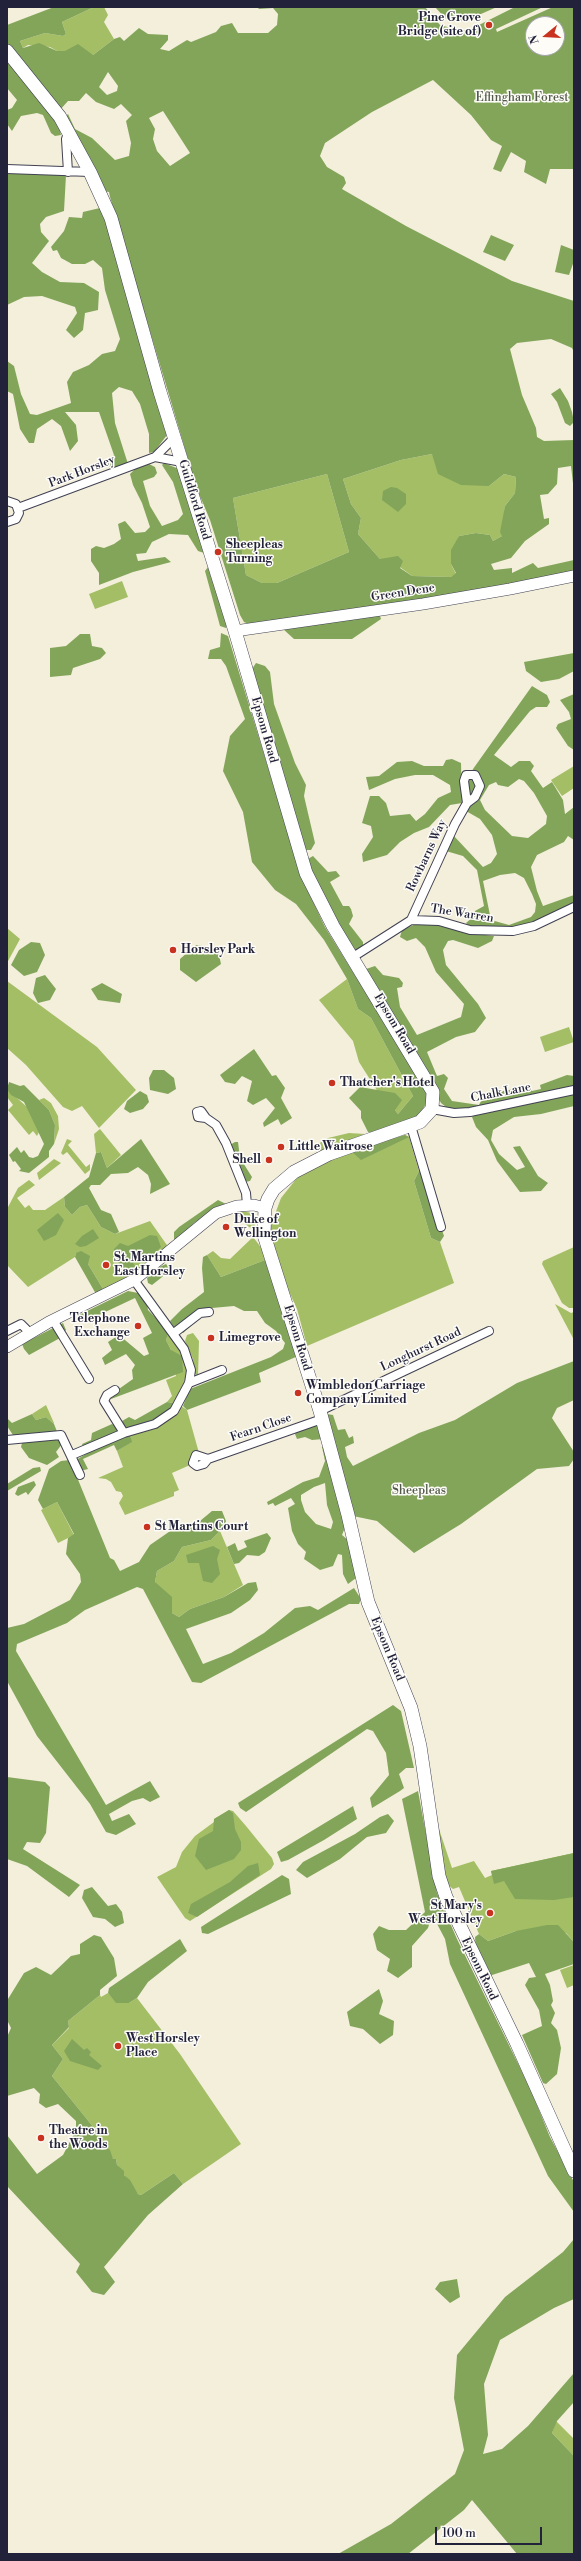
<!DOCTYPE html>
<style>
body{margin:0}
#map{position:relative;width:581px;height:2561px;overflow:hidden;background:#f3efdb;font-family:"Libre Bodoni",serif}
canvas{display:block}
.frame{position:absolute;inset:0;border:8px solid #22223b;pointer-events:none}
.north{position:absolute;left:525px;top:16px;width:40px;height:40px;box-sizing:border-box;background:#fdfcf7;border:1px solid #a5a5ac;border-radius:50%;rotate:252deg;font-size:11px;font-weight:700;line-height:16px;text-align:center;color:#22223b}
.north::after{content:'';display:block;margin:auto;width:14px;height:18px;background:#c8321e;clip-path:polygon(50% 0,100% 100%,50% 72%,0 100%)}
.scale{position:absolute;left:435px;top:2527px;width:107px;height:18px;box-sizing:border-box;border:2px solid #22223b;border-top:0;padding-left:5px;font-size:12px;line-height:14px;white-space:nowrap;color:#22223b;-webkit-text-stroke:3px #fdfcf7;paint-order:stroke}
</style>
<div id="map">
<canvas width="581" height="2561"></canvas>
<div class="frame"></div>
<div class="north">N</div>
<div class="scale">100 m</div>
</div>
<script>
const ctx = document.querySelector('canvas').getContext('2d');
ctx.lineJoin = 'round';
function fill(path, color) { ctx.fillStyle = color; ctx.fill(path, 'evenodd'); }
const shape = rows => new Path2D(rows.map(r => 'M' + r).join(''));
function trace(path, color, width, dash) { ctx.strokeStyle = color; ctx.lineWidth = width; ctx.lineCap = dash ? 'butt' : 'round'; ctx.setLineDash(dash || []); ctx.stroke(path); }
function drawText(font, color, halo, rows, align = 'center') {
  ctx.font = font + ' "Libre Bodoni",serif'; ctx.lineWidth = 3; ctx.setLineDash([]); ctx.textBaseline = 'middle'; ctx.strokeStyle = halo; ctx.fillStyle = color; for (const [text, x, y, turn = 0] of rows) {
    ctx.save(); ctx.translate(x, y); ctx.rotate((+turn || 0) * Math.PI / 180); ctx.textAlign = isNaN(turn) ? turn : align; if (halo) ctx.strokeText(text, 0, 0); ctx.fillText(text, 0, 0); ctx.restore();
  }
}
const green = shape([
 [94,7,104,7,108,15,104,22,114,39,93,55,57,51,50,47,28,45,23,48,20,41,45,33,63,36,66,34,62,22],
 [432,454,489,486,504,474,516,477,515,493,505,506,502,536,493,541,490,535,476,533,459,536,451,564,456,574,451,577,412,576,389,559,380,559,358,534,361,518,351,504,343,479,401,460],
 [327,474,349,552,277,583,262,583,246,575,233,498],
 [122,581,128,597,95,609,89,594],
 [574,766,574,788,562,796,551,780],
 [7,928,20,939,7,963],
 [347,979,358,1009,371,1018,413,1096,398,1114,383,1093,378,1092,359,1062,353,1041,319,1000],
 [7,981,97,1047,136,1090,99,1128,82,1106,72,1111,63,1107,26,1065,7,1048],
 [569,1027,574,1042,545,1052,540,1037],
 [7,1089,27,1107,39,1132,37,1136,33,1131,29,1135,8,1110,13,1105,7,1097],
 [44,1098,51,1103,58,1116,59,1129,54,1144,55,1125,49,1110,39,1100],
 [100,1129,121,1155,107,1168,101,1152,96,1153,94,1134],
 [349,1133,365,1134,321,1151,313,1149,318,1144,328,1138],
 [405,1135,409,1137,419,1171,414,1181,431,1238,440,1242,454,1283,307,1346,297,1309,281,1274,271,1241,271,1225,281,1198,297,1178,315,1166,360,1148],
 [67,1139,72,1141,68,1145,86,1167,90,1164,90,1170,85,1174,67,1152,63,1155,61,1153],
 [54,1159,61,1163,39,1180,37,1173],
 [29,1180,35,1185,17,1198,25,1208,29,1205,33,1210,45,1210,64,1197,65,1207,72,1215,80,1207,87,1205,101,1227,115,1234,150,1221,169,1248,131,1276,101,1293,103,1289,88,1264,76,1253,75,1257,28,1287,7,1265,7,1209,18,1188],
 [234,1210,252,1213,256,1229,253,1230,244,1223],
 [253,1237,263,1250,265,1260,221,1277,207,1255,213,1251,221,1258,230,1259],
 [574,1247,574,1308,569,1308,562,1303,542,1264,543,1261],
 [555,1304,571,1313,574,1312,574,1340],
 [168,1333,183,1353,187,1365,184,1384,173,1403,167,1402,172,1396,166,1380,176,1376,171,1350,166,1340],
 [193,1333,199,1341,198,1376,194,1373,193,1359,185,1341,187,1335],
 [46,1405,54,1423,54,1424,46,1417,36,1420,32,1414],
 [181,1406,187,1410,199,1453,191,1456,190,1465,172,1473,179,1490,174,1492,174,1496,125,1515,119,1503,123,1496,121,1492,116,1491,111,1482,106,1479,98,1478,123,1467,117,1451,131,1442,130,1435],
 [57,1502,74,1535,58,1543,41,1510],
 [220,1531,243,1585,224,1597,190,1609,179,1617,172,1613,155,1582,157,1571,174,1561,182,1547,211,1540],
 [229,1810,233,1811,246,1826,272,1858,274,1864,271,1869,190,1921,185,1918,157,1877,176,1867,182,1852,195,1836,214,1822,214,1819],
 [438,1826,452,1868,474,1861,485,1878,492,1875,491,1871,574,1853,574,1942,566,1933,516,1931,488,1941,479,1934,459,1887,453,1889,446,1883],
 [574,1965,574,1985,567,1988,560,1970],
 [108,1993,117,2003,129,2003,137,1998,180,2054,241,2144,183,2184,174,2173,141,2195,138,2194,117,2165,116,2159,113,2159,97,2138,99,2134,52,2076,63,2059,52,2045,69,2028,68,2021,100,1995,101,1997],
 [556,2421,574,2439,574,2456,552,2433]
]);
const forest = shape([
 [54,7,94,7,62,22,66,34,63,36,45,33,20,41,23,48,39,43,57,51,65,51,78,44,93,55,114,39,120,37,124,41,139,28,148,34,168,35,168,40,160,49,169,51,187,40,191,42,216,32,221,26,232,23,238,33,268,33,277,25,278,14,273,8,259,9,257,7,425,7,440,25,462,31,475,27,515,7,543,7,496,29,497,32,553,7,574,7,574,169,550,169,546,184,524,172,526,161,511,152,501,172,493,169,502,146,491,140,471,115,433,80,372,112,325,143,320,156,327,167,344,177,346,183,342,189,406,226,512,281,574,301,574,352,572,348,551,339,517,343,510,349,522,395,536,428,537,437,544,441,574,440,574,492,571,466,558,468,557,484,548,494,540,495,544,519,549,518,549,524,525,541,511,558,491,564,494,570,512,568,512,573,533,563,538,568,574,560,574,573,480,591,251,625,244,622,240,615,210,520,197,489,110,197,109,192,103,191,65,117,68,114,75,129,92,138,115,160,129,156,131,143,126,121,132,115,121,104,114,109,96,102,86,93,79,101,68,101,59,111,7,45,7,25],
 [533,24,557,24,557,48,533,48],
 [108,72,118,86,117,91,107,95,99,87],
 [163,111,190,153,170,166,157,151,153,139,155,129,149,118],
 [432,454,438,474,461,485,489,486,504,474,516,477,515,493,505,506,500,532,502,536,493,541,490,535,476,533,459,536,451,550,451,564,456,573,451,577,412,576,400,568,403,561,398,556,380,559,358,534,361,518,351,504,343,479,401,460],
 [327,474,349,552,277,583,262,583,246,575,233,498],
 [435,7,497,7,474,17,457,22,446,19],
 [7,57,59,126,61,135,55,136,51,133,43,115,37,113,21,116,12,131,7,124,7,110,12,108,17,100,7,88],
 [7,172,66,175,64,211,46,217,40,224,41,232,49,241,32,263,42,272,60,282,84,283,99,292,98,310,85,313,83,330,74,338,66,330,77,313,75,307,42,296,24,297,7,305],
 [100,208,106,214,167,435,154,452,149,453,149,434,140,404,132,391,119,387,112,393,115,423,128,464,111,469,108,463,114,455,99,412,65,412,76,425,78,441,70,451,61,426,52,419,37,429,34,443,29,443,20,429,13,394,7,391,7,361,14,366,21,394,30,414,37,415,71,403,67,382,73,372,89,365,102,354,115,351,120,339,105,290,102,268,93,260,85,264,72,264,61,258,57,250,53,251,51,247,64,231,69,217,82,218,83,212],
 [491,235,514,245,505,261,483,252],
 [561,245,574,250,574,261,569,275,555,272],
 [560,388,568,401,572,412,574,422,570,426,565,423,557,402,551,394],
 [164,463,179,469,204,553,198,551,188,535,169,534,152,542,146,553,136,554,138,561,165,557,171,562,133,572,99,585,99,573,91,561,91,549,96,546,104,548,114,544,121,539,118,524,125,521,135,533,145,532,150,527,142,503,133,485,130,474,136,468,149,464,155,467,157,473,154,477,143,481,150,506,162,526,178,520,183,514,173,482,162,465],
 [391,487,397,488,406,494,406,504,398,512,382,500,383,491],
 [208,567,227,625,226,628,220,626,205,571],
 [379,613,381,619,352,639,294,639,283,629],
 [221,633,228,636,301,876,325,927,426,1090,427,1102,416,1121,374,1134,368,1132,361,1118,361,1111,349,1098,360,1087,395,1093,402,1100,395,1110,398,1114,413,1096,371,1018,358,1009,347,979,324,940,296,904,275,890,252,862,243,812,223,771,230,736,245,719,226,666,221,659,208,659,210,650,220,647],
 [80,634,90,634,92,646,102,648,106,653,100,659,73,668,71,675,50,677,50,648,66,646],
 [574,653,574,671,559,679,541,682,526,671,524,662],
 [256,663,265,666,270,672,274,704,295,763,306,785,304,796,315,843,311,850,303,850,252,669],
 [532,686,547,695,550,702,547,707,536,707,530,711,494,755,511,767,519,761,530,761,534,766,531,771,543,788,552,782,563,800,565,814,574,807,574,840,568,836,564,842,537,855,531,867,537,891,543,906,574,895,574,905,539,921,508,929,469,926,466,923,473,917,475,911,484,906,477,870,463,856,446,851,453,835,483,867,491,863,497,854,492,835,480,819,466,811,469,779,473,769],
 [519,779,524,781,534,793,547,816,546,824,528,838,512,836,485,810,480,800,489,785,496,782,498,785,508,787],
 [515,873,524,878,532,894,536,904,535,912,531,917,509,925,491,920,483,881,500,875],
 [574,694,574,750,568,746,556,728,558,724,571,719,569,712,560,700],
 [452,759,461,763,462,803,450,805,429,827,414,833,400,842,387,855,363,862,362,854,373,837,371,826,362,823,370,796,379,796,386,803,390,816,410,814,416,821,425,814,438,798,451,792,450,785,433,775,415,775,395,779,369,790,366,777,379,776,397,762,412,761,424,766,443,766,446,760],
 [313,856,328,872,336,871,340,876,330,882,343,906,349,906,351,909,353,916,349,924,363,942,363,946,355,952,352,952,306,860],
 [428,923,469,933,494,936,492,941,478,948,453,940,448,941,443,950,446,965,478,1004,486,1018,475,1032,456,1037,427,1052,437,1076,444,1074,448,1078,444,1089,452,1101,479,1105,482,1099,497,1092,515,1089,520,1091,531,1087,532,1091,541,1089,540,1085,567,1075,574,1076,574,1087,476,1109,450,1110,441,1103,366,969,375,966,383,975,399,978,403,983,402,987,397,988,400,1007,417,1035,461,1017,464,1004,436,972,425,947,416,938,407,941,400,937,402,930,416,924],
 [31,942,40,943,45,955,37,972,24,976,11,965,19,950],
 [196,945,209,947,219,955,221,964,196,982,180,970,180,959],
 [45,975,56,989,50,1000,38,1003,33,993,36,978],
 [102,983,122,994,120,1003,98,1000,91,989],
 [254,1049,272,1076,276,1075,285,1088,281,1098,292,1118,281,1125,278,1119,264,1127,263,1123,275,1108,266,1098,253,1105,247,1101,252,1081,242,1076,235,1084,225,1082,220,1075],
 [153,1070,164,1070,174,1078,176,1089,168,1094,150,1090,149,1078],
 [9,1082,20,1086,24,1085,49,1110,55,1125,54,1144,49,1151,49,1157,29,1173,19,1171,21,1169,15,1161,13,1162,9,1155,17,1147,21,1153,24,1150,29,1157,33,1158,38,1156,44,1144,24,1102,11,1095,7,1089],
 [140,1091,147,1095,149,1102,143,1109,130,1113,124,1109,127,1101],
 [574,1094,574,1106,541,1114,514,1117,493,1130,491,1140,499,1154,517,1170,525,1167,513,1147,520,1146,538,1176,548,1183,541,1191,520,1192,497,1161,488,1140,476,1127,472,1117,475,1114],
 [405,1135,409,1137,361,1160,351,1151],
 [141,1139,170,1184,150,1194,151,1184,148,1175,138,1167,128,1173,111,1174,100,1185,91,1185,89,1188,101,1210,111,1214,119,1232,115,1234,101,1227,87,1205,80,1207,72,1215,65,1207,64,1197,89,1177,96,1153,101,1152,107,1168],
 [235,1142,238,1142,240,1158,252,1177,250,1181,245,1182,230,1145],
 [419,1171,423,1173,444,1236,440,1242,431,1238,414,1181],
 [218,1200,226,1204,194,1223,181,1238,176,1240,174,1239,174,1232,179,1227],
 [58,1213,64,1220,56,1235,44,1241,37,1230],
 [93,1229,99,1238,86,1246,80,1247,75,1244,82,1236],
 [150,1235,157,1236,161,1247,154,1254,140,1257,133,1263,138,1271,131,1276,114,1258,114,1249,120,1243,128,1246],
 [81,1251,90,1256,88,1264,103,1289,96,1294,75,1257,76,1253],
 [207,1255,221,1277,265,1260,289,1323,298,1356,259,1373,261,1382,187,1410,183,1406,190,1389,271,1357,283,1349,285,1343,276,1331,265,1323,257,1311,244,1311,234,1306,212,1308,183,1333,176,1330,170,1321,182,1309,204,1292,202,1268,203,1257],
 [166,1264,171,1270,152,1285,148,1283,147,1278,157,1268],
 [128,1291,138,1293,147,1303,148,1310,169,1331,166,1340,171,1350,182,1356,183,1372,111,1399,109,1396,133,1379,132,1370,135,1365,126,1354,105,1365,102,1358,112,1350,108,1342,119,1335,144,1356,149,1354,143,1338,152,1333,135,1298,84,1322,80,1321,77,1316],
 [63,1323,66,1330,60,1338,29,1355,24,1349,22,1344],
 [574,1361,574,1400,557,1408,552,1418,574,1452,574,1459,569,1466,537,1469,461,1524,414,1553,377,1521,353,1516,327,1414,333,1415,338,1430,345,1429,349,1438,353,1436,354,1443,345,1447,347,1457,353,1466,419,1433,455,1420,517,1383],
 [167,1402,173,1403,172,1408,160,1418,135,1428,126,1428,122,1421,129,1417,135,1420],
 [32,1414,36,1420,46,1417,54,1424,62,1444,56,1452,59,1457,47,1465,29,1458,21,1447,22,1443,31,1441,30,1434,13,1435,7,1426,7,1418,12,1423],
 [112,1424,130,1435,132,1442,117,1451,114,1445,83,1459,88,1469,80,1471,76,1460,86,1454,82,1444,91,1440,92,1433],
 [315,1424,320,1428,323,1439,312,1440,305,1437,297,1439,295,1434,299,1429],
 [322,1447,325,1447,346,1525,342,1535,348,1540,356,1578,348,1584,343,1574,342,1555,338,1554,333,1566,320,1570,304,1559,306,1552,298,1544,292,1531,288,1508,295,1504,291,1498,275,1506,273,1503,268,1505,267,1502,303,1482,319,1477,325,1461],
 [325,1483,327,1505,333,1522,331,1529,316,1524,305,1512,301,1500,301,1495,314,1487],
 [70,1460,110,1558,114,1560,120,1571,139,1562,150,1545,176,1527,200,1521,212,1511,222,1511,226,1521,224,1527,211,1540,182,1547,174,1561,157,1571,155,1582,172,1597,172,1613,179,1617,190,1609,224,1597,248,1583,256,1582,258,1590,250,1600,231,1613,186,1629,203,1664,231,1653,264,1633,295,1608,310,1606,318,1610,354,1588,361,1599,359,1604,349,1604,201,1683,192,1682,143,1589,137,1587,85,1610,67,1623,17,1644,16,1651,106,1805,150,1781,160,1797,150,1802,143,1798,132,1801,109,1814,112,1821,129,1814,136,1824,116,1835,106,1832,90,1804,37,1736,7,1681,7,1628,24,1624,70,1600,81,1582,80,1574,66,1554,68,1538,74,1534,57,1502,43,1509,38,1500,49,1469,61,1461],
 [40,1467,41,1471,7,1491,7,1484,33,1468],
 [34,1481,36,1485,28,1495,26,1492,18,1496,15,1494,18,1487],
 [267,1533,271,1538,265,1552,259,1556,247,1555,239,1563,234,1564,227,1547,235,1543,238,1551,247,1547,244,1541],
 [213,1546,220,1550,217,1559,220,1574,212,1583,203,1581,199,1563,188,1563,186,1555],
 [393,1705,401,1711,414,1768,406,1768,399,1774,404,1788,400,1791,372,1808,370,1798,389,1775,386,1753,373,1731,367,1729,246,1812,240,1808,238,1803],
 [7,1777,45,1782,50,1787,46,1833,40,1843,27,1842,23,1849,80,1885,69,1897,27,1866,7,1859],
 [418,1791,437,1893,457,1939,530,2088,550,2137,574,2182,574,2212,548,2176,450,1964,445,1939,435,1920,431,1918,428,1928,412,1946,412,1967,398,1978,387,1971,390,1959,377,1950,373,1934,379,1926,389,1930,406,1930,425,1912,402,1799],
 [353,1806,357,1819,324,1840,288,1860,281,1862,277,1852],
 [229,1810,233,1813,235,1829,241,1842,241,1850,234,1859,206,1870,195,1856,199,1839,213,1831,214,1819],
 [388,1814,394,1821,386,1833,367,1837,340,1859,307,1878,296,1870,303,1862,355,1834,380,1817],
 [574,1853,574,1897,554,1900,515,1899,504,1881,494,1884,491,1871],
 [258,1863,260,1875,197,1917,188,1913,191,1904,230,1882,248,1866],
 [282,1875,289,1879,291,1894,208,1934,202,1933,201,1927],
 [92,1887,108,1906,116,1904,122,1912,124,1923,115,1927,105,1919,93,1917,82,1898,84,1890],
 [547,1925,558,1925,574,1942,574,1964,545,1974,550,1985,553,2001,551,2005,555,2013,551,2023,557,2030,561,2048,557,2074,546,2084,543,2083,522,2035,542,2026,539,2010,525,1985,529,1978,536,1977,529,1963,489,1976,476,1951,475,1937,479,1934,488,1941,516,1931],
 [94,1935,101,1937,114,1958,117,1976,100,1990,100,1995,68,2021,69,2027,52,2045,63,2059,52,2076,99,2134,97,2138,105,2143,104,2146,110,2150,113,2159,116,2159,117,2165,124,2171,124,2175,130,2180,138,2194,141,2195,174,2173,183,2184,148,2215,104,2267,115,2282,104,2295,92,2292,76,2272,80,2264,7,2186,7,2135,37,2174,63,2155,76,2130,76,2121,58,2104,46,2108,39,2103,40,2094,34,2088,7,2096,7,2037,11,2028,7,2020,8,1999,24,1973,36,1967,51,1975,71,1956,80,1954,80,1944],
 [180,1939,187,1951,182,1955,148,1982,137,1998,129,2003,116,2003,108,1993,109,1988],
 [379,1989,383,2001,379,2014,394,2021,393,2035,380,2044,363,2029,350,2026,347,2012],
 [72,2039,84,2050,87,2048,91,2052,89,2055,102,2066,98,2070,70,2061,64,2051],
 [574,2239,574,2299,554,2308,500,2340,484,2384,488,2435,483,2454,502,2449,528,2426,574,2373,574,2402,557,2421,552,2433,574,2456,574,2554,517,2554,472,2500,464,2510,408,2554,338,2554,391,2524,455,2474,464,2450,454,2398,457,2355,505,2297,563,2252],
 [457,2279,460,2297,450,2303,435,2289,440,2282]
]);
const street = shape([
 [7,169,90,172],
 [68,172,66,139,68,133],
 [155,457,175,437],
 [7,501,16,504,19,513,16,519,7,522],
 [18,508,155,457,182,462],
 [411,920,455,824,467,803,464,781,466,775,475,775,480,786,475,797,467,803],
 [353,957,411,920,439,921,470,930,513,931,534,926,574,907],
 [432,1109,454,1113,470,1112,574,1090],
 [206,1118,201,1111,197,1112,198,1117,206,1118,216,1125,226,1143,246,1193,247,1205],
 [411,1126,441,1227],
 [53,1320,89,1379],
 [7,1331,21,1324,30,1333],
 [174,1333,200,1313,209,1312],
 [189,1383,222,1370],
 [115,1390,107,1395,104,1401,124,1433],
 [320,1411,489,1331],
 [7,1440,61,1435,80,1475],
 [72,1455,124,1433,155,1424,174,1411,189,1383,191,1370,184,1349,134,1280],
 [208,1459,196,1455,193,1463,197,1466,204,1464,208,1459,322,1419]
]);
const secondary = shape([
 [235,631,423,604,510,589,574,576],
 [7,1347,49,1322,134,1280,216,1213,237,1206,254,1205,265,1208]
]);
const primary = shape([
 [7,51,60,117,90,172,111,218,160,392,235,631,306,873,333,926,433,1092,432,1109,420,1122,329,1154,294,1172,274,1189,268,1199,265,1208,264,1235,320,1411,348,1515,368,1602,411,1708,420,1746,439,1876,446,1897,517,2044,574,2171]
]);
const markers = [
 [489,25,4,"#c8321e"],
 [218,552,4,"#c8321e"],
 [173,950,4,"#c8321e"],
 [332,1083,4,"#c8321e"],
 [281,1147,4,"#c8321e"],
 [269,1160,4,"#c8321e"],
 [226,1227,4,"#c8321e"],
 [106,1265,4,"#c8321e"],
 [138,1326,4,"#c8321e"],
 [211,1338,4,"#c8321e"],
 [298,1393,4,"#c8321e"],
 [147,1527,4,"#c8321e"],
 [490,1913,4,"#c8321e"],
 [118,2046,4,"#c8321e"],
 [41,2138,4,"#c8321e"]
];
const poiNames = [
 ["Pine Grove",481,18,"right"],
 ["Bridge (site of)",481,32,"right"],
 ["Sheepleas",226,545],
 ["Turning",226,559],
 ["Horsley Park",181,950],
 ["Thatcher's Hotel",340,1083],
 ["Little Waitrose",289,1147],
 ["Shell",261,1160,"right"],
 ["Duke of",234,1220],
 ["Wellington",234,1234],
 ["St. Martins",114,1258],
 ["East Horsley",114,1272],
 ["Telephone",130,1319,"right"],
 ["Exchange",130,1333,"right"],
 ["Limegrove",219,1338],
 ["Wimbledon Carriage",306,1386],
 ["Company Limited",306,1400],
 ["St Martins Court",155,1527],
 ["St Mary's",482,1906,"right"],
 ["West Horsley",482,1920,"right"],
 ["West Horsley",126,2039],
 ["Place",126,2053],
 ["Theatre in",49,2131],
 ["the Woods",49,2145]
];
const parkNames = [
 ["Effingham Forest",522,98],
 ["Sheepleas",419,1491]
];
const streetNames = [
 ["Park Horsley",82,472,-21],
 ["Guildford Road",194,500,73],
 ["Green Dene",403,593,-9],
 ["Epsom Road",264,730,74],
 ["Rowbarns Way",427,856,-65],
 ["The Warren",462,914,9],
 ["Epsom Road",394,1024,59],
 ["Chalk Lane",501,1093,-11],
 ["Epsom Road",297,1338,73],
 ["Longhurst Road",421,1350,-25],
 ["Fearn Close",261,1428,-19],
 ["Epsom Road",387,1649,67],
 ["Epsom Road",479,1969,64]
];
fill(green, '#a4be65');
fill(forest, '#83a55a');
trace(street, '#414153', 10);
trace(secondary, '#414153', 12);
trace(primary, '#414153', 14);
trace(street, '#fff', 8);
trace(secondary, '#fff', 11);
trace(primary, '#fff', 13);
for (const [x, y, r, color] of markers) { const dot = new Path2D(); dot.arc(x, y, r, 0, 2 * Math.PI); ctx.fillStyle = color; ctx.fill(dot); trace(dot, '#fdfcf7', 1.5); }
drawText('bold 12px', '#22223b', '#fdfcf7', poiNames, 'left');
drawText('12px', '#50594a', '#fdfcf7', parkNames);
drawText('12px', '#22223b', '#fdfcf7', streetNames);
</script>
